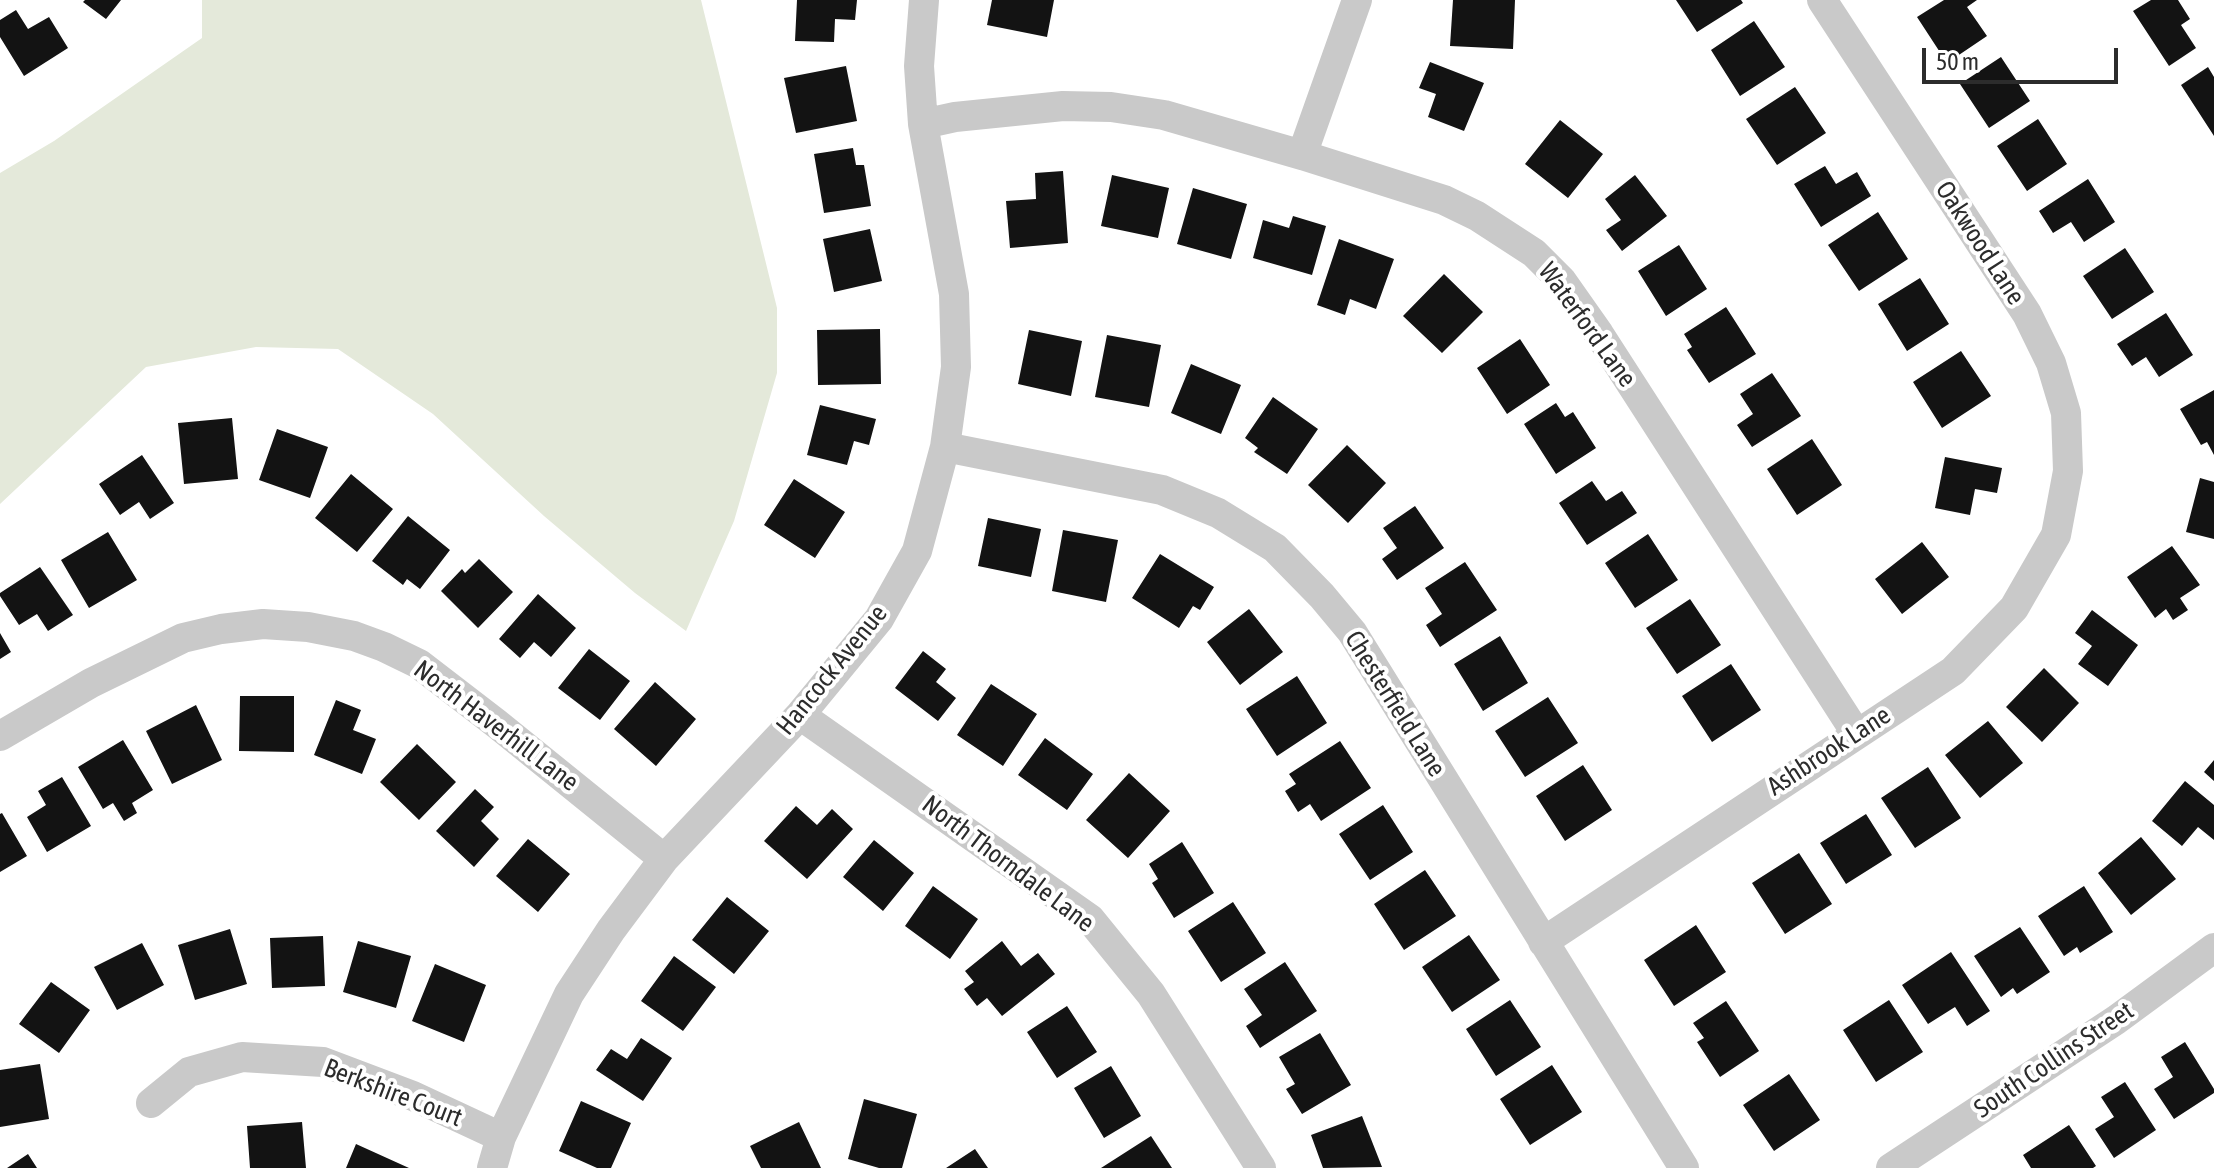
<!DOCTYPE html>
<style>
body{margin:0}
#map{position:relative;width:2214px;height:1168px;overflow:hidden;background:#fff;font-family:"Asap Condensed",sans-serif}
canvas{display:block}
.scale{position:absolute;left:1922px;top:48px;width:196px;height:36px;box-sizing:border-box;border:4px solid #2c2c2c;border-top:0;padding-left:10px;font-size:24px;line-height:28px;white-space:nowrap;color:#2c2c2c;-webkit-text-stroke:6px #fff;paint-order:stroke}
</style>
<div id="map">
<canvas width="2214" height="1168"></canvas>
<div class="scale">50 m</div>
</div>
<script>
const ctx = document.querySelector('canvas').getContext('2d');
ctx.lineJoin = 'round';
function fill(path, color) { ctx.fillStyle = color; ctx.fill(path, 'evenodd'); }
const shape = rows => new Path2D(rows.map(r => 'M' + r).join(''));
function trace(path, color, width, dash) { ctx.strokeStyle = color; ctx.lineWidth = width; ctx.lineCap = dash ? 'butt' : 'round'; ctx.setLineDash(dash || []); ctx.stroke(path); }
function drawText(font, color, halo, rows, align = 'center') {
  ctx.font = font + ' "Asap Condensed",sans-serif'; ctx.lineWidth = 8; ctx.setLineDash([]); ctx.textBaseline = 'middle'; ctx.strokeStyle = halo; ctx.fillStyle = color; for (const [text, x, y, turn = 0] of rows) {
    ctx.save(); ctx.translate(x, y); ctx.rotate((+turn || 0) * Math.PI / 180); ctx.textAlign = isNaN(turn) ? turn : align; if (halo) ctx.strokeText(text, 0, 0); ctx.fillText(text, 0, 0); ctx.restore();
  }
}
const green = shape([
 [202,0,701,0,777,308,777,373,734,521,686,631,635,593,544,516,433,414,338,349,256,347,146,367,0,504,0,173,54,141,202,38]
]);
const building = shape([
 [85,0,121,0,106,19,83,2],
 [797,0,857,0,855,20,835,19,834,42,795,41],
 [992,0,1054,0,1047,37,987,25],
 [1453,0,1515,0,1513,49,1450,46],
 [1676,0,1741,0,1743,3,1697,32],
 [1944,0,1977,0,1967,7,1987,36,1947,63,1917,17],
 [2151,0,2178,0,2190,19,2181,25,2196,48,2169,66,2133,11],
 [16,10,28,29,49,17,68,48,24,76,0,37,0,20],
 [1754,21,1785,67,1740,96,1711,50],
 [2001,57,2030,101,1989,128,1960,84],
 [1430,62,1484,83,1464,131,1428,117,1436,94,1419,88],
 [846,66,857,121,796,133,784,78],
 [2208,67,2214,77,2214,136,2181,85],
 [1795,87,1826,133,1777,165,1746,119],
 [2038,119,2067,164,2027,191,1997,146],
 [1560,120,1603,154,1568,198,1525,164],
 [853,148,856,165,864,165,871,206,824,213,814,154],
 [1825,166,1836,184,1857,172,1871,196,1821,227,1794,184],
 [1063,171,1068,243,1010,248,1006,201,1036,199,1035,173],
 [1112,175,1169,188,1158,238,1101,226],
 [1635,175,1667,216,1622,251,1606,230,1621,220,1605,199],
 [2088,179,2115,222,2084,242,2071,222,2053,233,2039,211],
 [1193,188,1247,204,1231,259,1177,244],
 [1878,212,1908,259,1859,291,1828,245],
 [1293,216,1326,226,1312,275,1253,258,1263,220,1289,228],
 [870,229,882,281,834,292,823,239],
 [1339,239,1394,259,1376,309,1350,299,1345,315,1317,305],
 [1679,245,1707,289,1666,316,1638,271],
 [2125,248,2154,292,2112,319,2083,276],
 [1444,274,1483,312,1442,353,1403,316],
 [1920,278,1949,324,1907,351,1878,304],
 [1726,307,1756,354,1709,383,1687,350,1692,347,1684,334],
 [2166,313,2193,355,2159,377,2146,357,2132,366,2117,344],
 [880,329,881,384,818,385,817,330],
 [1029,330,1082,341,1071,396,1018,384],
 [1107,335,1161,345,1149,407,1095,397],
 [1520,339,1550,385,1507,414,1477,368],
 [1961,351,1991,396,1942,428,1913,382],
 [1191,364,1241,385,1221,434,1171,413],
 [1772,373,1801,416,1752,447,1737,425,1753,414,1740,394],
 [2214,390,2214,455,2207,442,2201,445,2180,409],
 [1273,397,1318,429,1287,474,1254,452,1258,448,1245,438],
 [1556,403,1565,417,1573,412,1596,448,1556,474,1524,424],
 [820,405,876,419,869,445,854,441,847,465,807,455],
 [232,418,238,479,184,484,178,423],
 [277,429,328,447,310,498,259,480],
 [1812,439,1842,485,1797,515,1767,469],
 [1347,445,1386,483,1348,523,1308,485],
 [142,455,174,503,150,519,139,502,120,515,99,484],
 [1945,457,2002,468,1997,493,1975,489,1970,515,1935,508],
 [351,474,393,509,357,552,315,518],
 [2200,478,2214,482,2214,539,2186,532],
 [794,479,845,512,815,558,764,525],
 [1592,481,1606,501,1622,491,1637,513,1587,545,1559,503],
 [1415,506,1444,548,1397,580,1382,559,1397,548,1383,528],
 [408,516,450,550,420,589,407,579,403,585,372,561],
 [988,518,1041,529,1031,577,978,566],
 [1063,530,1118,540,1106,602,1052,591],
 [108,532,137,580,89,608,61,560],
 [1648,534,1678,580,1635,608,1605,563],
 [1922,542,1949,577,1902,614,1875,579],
 [2172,546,2200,585,2180,598,2188,610,2173,620,2166,609,2155,618,2127,577],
 [1160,554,1214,587,1200,610,1193,606,1179,628,1132,598],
 [479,559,513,592,478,628,441,591,462,569,465,573],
 [1465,562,1497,610,1440,647,1426,625,1442,614,1425,588],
 [40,567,73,615,48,631,37,614,19,625,0,596,0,593],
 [538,594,576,628,551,657,534,642,520,658,499,639],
 [1690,599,1721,645,1677,674,1646,628],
 [1249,609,1283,652,1240,685,1207,642],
 [2092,610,2138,645,2108,686,2078,664,2092,646,2075,633],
 [0,633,11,652,0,659],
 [1500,636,1528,683,1483,711,1454,664],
 [589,649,630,681,600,720,558,688],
 [923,651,946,669,936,682,956,698,938,721,895,688],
 [1731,664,1761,710,1712,742,1682,696],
 [2044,668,2079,703,2042,742,2006,707],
 [1297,676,1327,723,1277,756,1246,709],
 [655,682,696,719,656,766,614,729],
 [991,684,1037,714,1003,766,957,735],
 [240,696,294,696,294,752,239,751],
 [1548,697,1578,743,1525,777,1495,731],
 [336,700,361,710,353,730,376,739,362,774,314,755],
 [196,705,222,760,172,784,146,731],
 [1988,721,2023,763,1980,798,1945,755],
 [1045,738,1093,774,1067,810,1018,775],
 [123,740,153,790,132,803,137,813,124,821,113,803,103,809,78,767],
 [1340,741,1371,788,1321,821,1310,804,1298,812,1285,791,1296,784,1289,774],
 [417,744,456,782,419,820,380,782],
 [2214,760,2214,781,2204,772],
 [1583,765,1612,810,1565,841,1536,796],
 [1928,767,1961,818,1915,848,1881,798],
 [1129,773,1170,811,1128,858,1086,820],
 [62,777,91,826,47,852,27,817,46,805,38,791],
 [2185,781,2214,805,2214,840,2198,827,2182,846,2152,821],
 [475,789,494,807,481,821,499,839,474,867,436,831],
 [1383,805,1413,852,1370,880,1339,834],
 [796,806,817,825,832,809,853,829,807,879,764,841],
 [2,813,27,856,0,872,0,814],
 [1866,814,1892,855,1846,884,1820,843],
 [2141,837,2176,879,2131,915,2098,873],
 [528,839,570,874,538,912,496,876],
 [874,840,914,873,883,911,843,877],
 [1182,842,1214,893,1174,918,1152,883,1158,879,1149,864],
 [1799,853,1832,904,1785,934,1752,883],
 [1425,870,1456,916,1404,950,1374,904],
 [933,886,978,919,950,959,905,926],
 [2084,886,2113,932,2080,953,2077,947,2064,956,2038,916],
 [727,897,769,931,734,974,692,940],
 [1233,902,1266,953,1221,982,1188,931],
 [1696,925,1726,972,1674,1006,1644,960],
 [2020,927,2050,972,2017,994,2013,988,2001,997,1974,956],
 [230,929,247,984,195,1000,178,945],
 [1469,935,1500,980,1452,1012,1422,967],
 [323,936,325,986,272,988,270,938],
 [358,941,411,956,396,1008,343,992],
 [1002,941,1021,966,1038,953,1055,974,1002,1016,987,998,977,1006,964,989,974,982,965,971],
 [142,943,164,985,117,1010,94,967],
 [1951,952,1990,1011,1967,1026,1955,1007,1928,1024,1902,985],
 [674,956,716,987,683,1031,641,1001],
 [1285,962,1317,1011,1260,1048,1246,1026,1262,1015,1244,989],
 [435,964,486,985,464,1042,412,1021],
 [51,982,90,1010,59,1053,19,1024],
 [1510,1000,1541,1047,1496,1076,1466,1029],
 [1889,1000,1923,1052,1876,1082,1843,1030],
 [1726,1001,1759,1051,1720,1077,1697,1042,1704,1038,1693,1023],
 [1067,1006,1097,1052,1057,1078,1027,1032],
 [1320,1033,1351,1085,1302,1114,1286,1089,1295,1084,1279,1057],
 [641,1038,672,1058,643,1101,596,1070,611,1049,627,1059],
 [2185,1042,2214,1089,2214,1093,2174,1119,2154,1089,2173,1077,2161,1057],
 [40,1064,49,1119,0,1127,0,1070],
 [1552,1065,1582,1112,1530,1145,1500,1099],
 [1111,1066,1141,1116,1104,1138,1074,1088],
 [1789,1074,1820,1120,1774,1151,1743,1105],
 [2125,1082,2156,1130,2114,1158,2095,1129,2114,1117,2101,1097],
 [864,1099,917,1114,902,1168,879,1168,848,1159],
 [581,1101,631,1123,611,1168,597,1168,559,1151],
 [1362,1116,1382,1167,1323,1168,1311,1135],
 [302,1122,306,1168,250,1168,247,1126],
 [799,1122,821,1168,761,1168,750,1146],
 [2069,1125,2096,1166,2093,1168,2031,1168,2023,1155],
 [1151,1136,1172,1168,1101,1168],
 [356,1144,409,1168,346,1168],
 [975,1149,988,1168,946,1168],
 [28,1154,37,1168,7,1168]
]);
const street = shape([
 [923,124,955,117,1063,106,1111,107,1164,115,1302,155,1444,200,1477,216,1534,253,1561,280,1599,334,1856,733],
 [1302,155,1357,0],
 [945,447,1162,490,1218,513,1275,548,1322,596,1352,632,1684,1168],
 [800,715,1090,919,1151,994,1261,1168],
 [0,736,91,683,183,638,221,629,263,624,308,627,354,636,384,647,419,664,497,724,664,859],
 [1543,942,1953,671,2014,608,2056,535,2068,471,2066,413,2051,363,2027,314,1822,0],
 [151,1103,189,1072,242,1057,323,1062,413,1096,501,1137],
 [492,1168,501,1137,569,994,611,930,664,859,800,715,879,619,917,551,945,447,956,367,954,294,923,124,919,66,924,0],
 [1891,1168,2116,1020,2214,948]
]);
const streetNames = [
 ["Oakwood Lane",1980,243,57],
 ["Waterford Lane",1587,325,54],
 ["Hancock Avenue",832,670,-51],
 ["Chesterfield Lane",1395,704,58],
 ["North Haverhill Lane",496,726,37],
 ["Ashbrook Lane",1829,751,-33],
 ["North Thorndale Lane",1008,864,37],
 ["South Collins Street",2054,1060,-34],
 ["Berkshire Court",393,1093,21]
];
fill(green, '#e4e9da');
fill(building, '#131313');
trace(street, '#c9c9c9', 30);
drawText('26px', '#2c2c2c', '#fff', streetNames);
</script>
